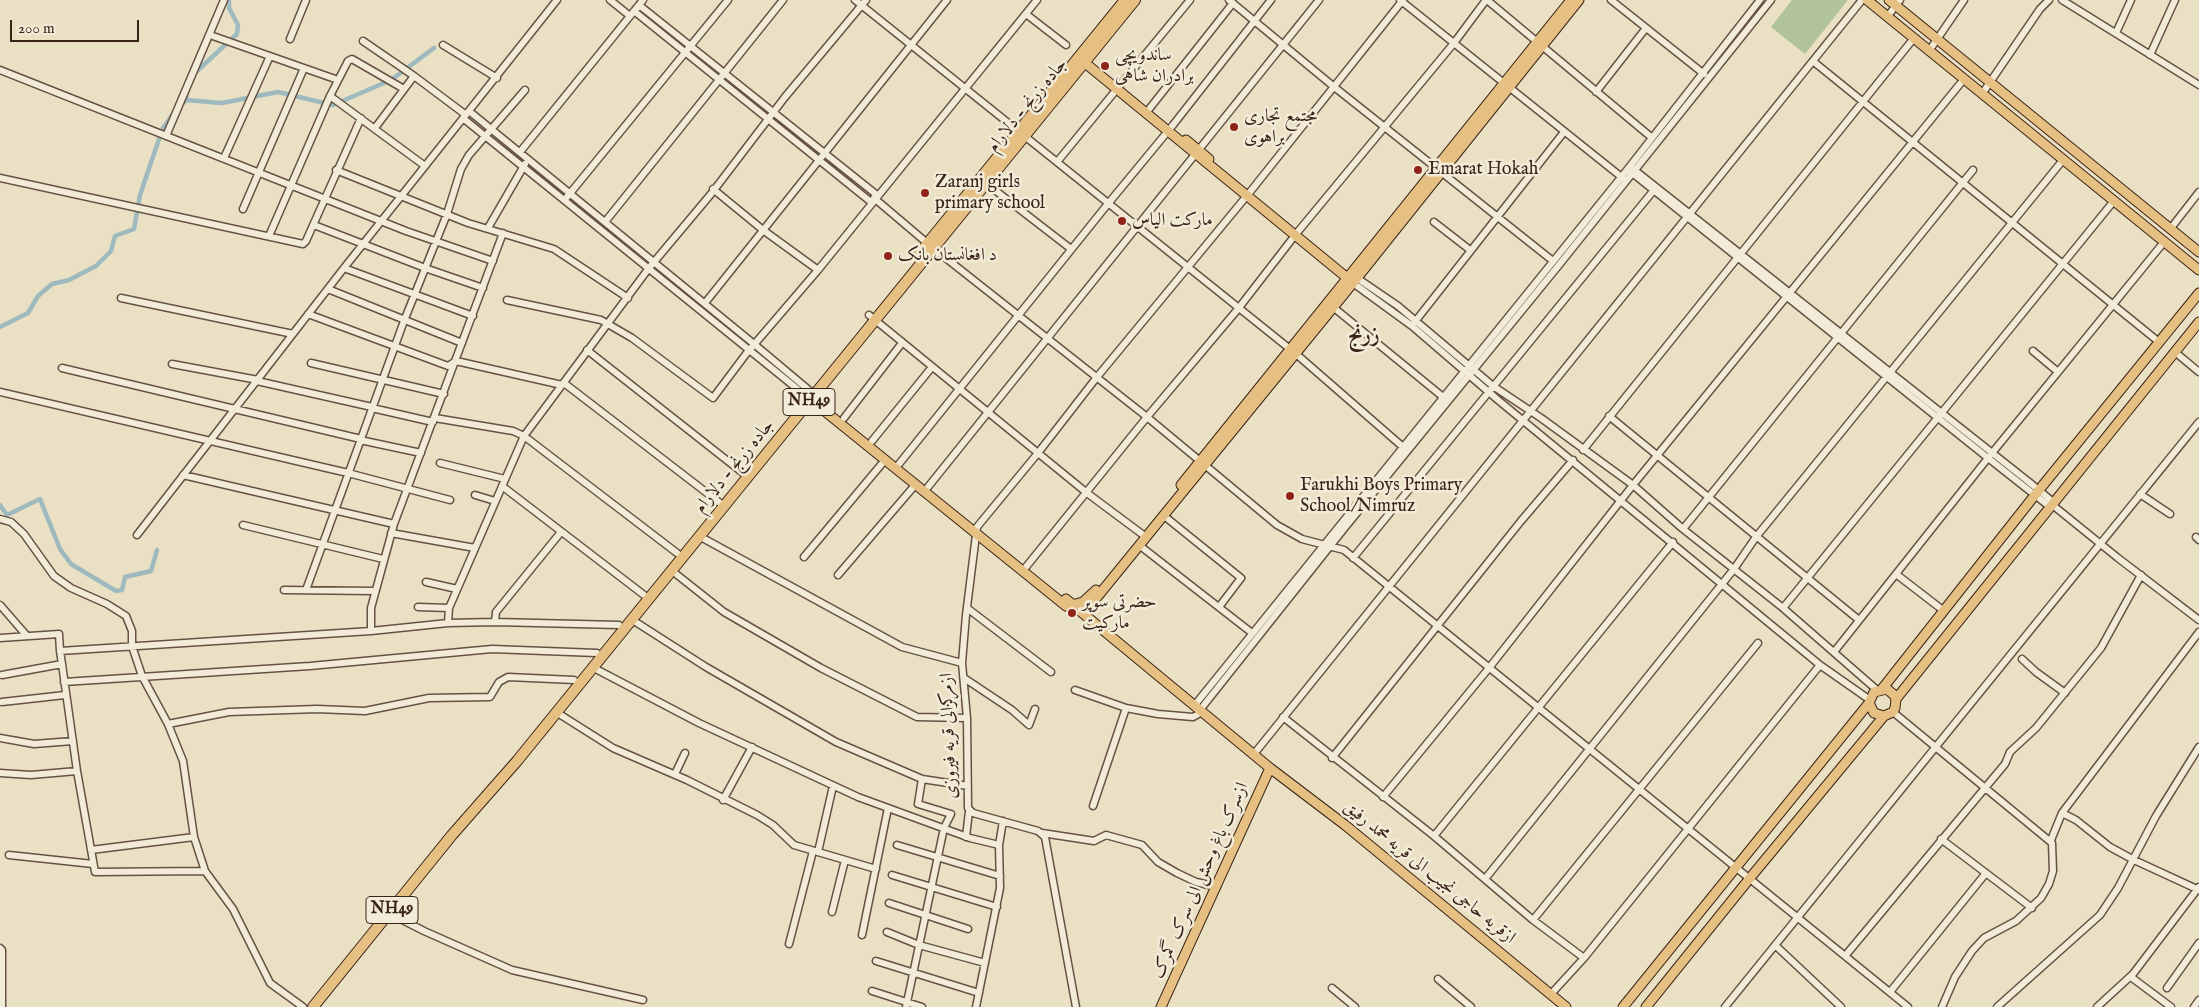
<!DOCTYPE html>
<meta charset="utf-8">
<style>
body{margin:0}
#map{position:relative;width:2199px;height:1007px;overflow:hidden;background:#eae0c3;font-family:"IM FELL English",serif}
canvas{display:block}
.scale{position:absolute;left:10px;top:20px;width:129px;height:22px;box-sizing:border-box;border:2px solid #3a2319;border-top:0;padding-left:6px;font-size:15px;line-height:18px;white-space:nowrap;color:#3a2319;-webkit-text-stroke:4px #f1ebd8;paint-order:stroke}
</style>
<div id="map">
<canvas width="2199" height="1007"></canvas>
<div class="scale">200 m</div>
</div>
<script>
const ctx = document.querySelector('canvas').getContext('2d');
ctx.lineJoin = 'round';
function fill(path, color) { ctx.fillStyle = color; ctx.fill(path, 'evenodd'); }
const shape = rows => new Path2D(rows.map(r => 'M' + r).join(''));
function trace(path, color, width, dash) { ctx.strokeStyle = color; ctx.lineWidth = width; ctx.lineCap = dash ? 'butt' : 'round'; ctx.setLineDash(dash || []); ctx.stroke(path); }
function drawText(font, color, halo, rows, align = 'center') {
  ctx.font = font + ' "IM FELL English",Amiri,serif'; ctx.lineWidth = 5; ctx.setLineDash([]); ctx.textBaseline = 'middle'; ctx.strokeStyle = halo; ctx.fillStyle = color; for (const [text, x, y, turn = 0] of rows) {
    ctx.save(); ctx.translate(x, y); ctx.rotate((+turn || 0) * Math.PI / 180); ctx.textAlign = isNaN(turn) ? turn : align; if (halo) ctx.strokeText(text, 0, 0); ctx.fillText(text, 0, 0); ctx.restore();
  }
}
const green = shape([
 [1792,0,1848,0,1805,54,1771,27]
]);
const canal = shape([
 [197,71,237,34,238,25,229,8,229,0],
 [186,100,222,103,278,92,333,105,391,80,434,48],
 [180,106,186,100,187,92],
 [0,327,28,313,38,296,52,284,69,280,96,266,111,251,115,236,134,229,140,195,159,139,163,128,173,114],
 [0,505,7,515,40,499,60,549,71,564,116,591,122,590,125,577,151,571,157,550]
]);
const minor = shape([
 [610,0,630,16],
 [855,0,1295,353,1403,447],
 [1229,0,1333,86,1553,261],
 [1400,0,1624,179],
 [1487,0,1651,137],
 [1611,0,1704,74],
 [2062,0,2199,85],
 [639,5,877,195],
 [634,11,871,202],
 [1026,14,1066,45],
 [1888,16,1900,0],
 [2116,33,2131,0],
 [210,35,338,80],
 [290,39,306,0],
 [363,41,414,76,466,115],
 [443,45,497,78],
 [1929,51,1964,0],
 [2150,55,2175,0],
 [1814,62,2159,342],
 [0,70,406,231,493,261],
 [1596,92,1646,28],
 [1982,94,2040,9,2049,0],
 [330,96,425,166],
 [469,111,754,344,810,391],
 [1146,113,1233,3],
 [464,119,806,396],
 [375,128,414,76],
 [166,136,224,0],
 [520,152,643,0],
 [224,158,270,56],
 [1057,162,1190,0],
 [1632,168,2029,482,2053,502,2055,507,2118,558,2199,620],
 [336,170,468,223,554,249,628,298],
 [1631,172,1988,458,2050,507,2053,507],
 [0,178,303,244,306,241,361,118],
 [987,184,1071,249],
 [713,189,763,230,818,270],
 [567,197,728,0],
 [874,198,933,248,1147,417,1277,525,1302,539,1344,550,1908,1007],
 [243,209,304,68],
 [605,222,783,0],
 [1434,222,1470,250],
 [314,225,425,268,483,288],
 [488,228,525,164],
 [2171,228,2199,192],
 [269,236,330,96,348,61,352,59,404,89],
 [344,268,473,316],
 [1357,278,1398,306,1493,386,1541,418,1633,485,1683,529,1783,608,1877,690],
 [1353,283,1412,326,1498,400,1820,665,1870,700],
 [328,289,462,343],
 [121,298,293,334],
 [507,300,601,320,632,338,713,398,746,354,818,270,1037,0],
 [705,303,947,0],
 [1333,307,1443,397],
 [308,314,448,366,456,361,562,385],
 [869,315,1087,493,1146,537],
 [1414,323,1564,132],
 [587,350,743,473],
 [2033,351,2058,372],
 [2175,352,2199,372],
 [311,363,444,394],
 [172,364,258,380],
 [62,368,361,439],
 [257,381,372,407],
 [564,383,720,503],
 [0,392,348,473,450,500],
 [372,408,433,422],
 [1609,416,1859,620],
 [435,418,513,431,524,436,677,553],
 [844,418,902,343],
 [360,440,421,453],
 [872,441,932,367],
 [1583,450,1914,38],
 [440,463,505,479],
 [899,464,1107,205,1173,125,1271,0],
 [183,475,394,524],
 [502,486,644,595],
 [928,487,1319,0],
 [2140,494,2170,514],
 [475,495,495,501],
 [1163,515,1241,578,1219,607],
 [0,519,11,522,24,534,54,576,71,588,107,604,126,616,132,631,132,646,142,676,168,724,183,761,194,837,205,871,233,909,270,983,303,1007],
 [243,525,383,559],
 [1683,529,1973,170],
 [391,533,475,548],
 [137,535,344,268,557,0],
 [699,536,902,647,962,663],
 [2196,537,2199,540],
 [1139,545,1252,633],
 [804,557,885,460],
 [1353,558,1654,190],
 [1026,567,1147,417,1238,309,1296,234,1454,43,1486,0],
 [671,570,724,612,821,668,917,717,967,718],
 [1896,574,1944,611],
 [838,575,916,484],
 [426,582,457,589],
 [284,590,375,591],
 [306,590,404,321,447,214,461,169,469,155,525,90],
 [0,605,27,636],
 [418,607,449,608],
 [967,608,1051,672],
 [1783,608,2113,202],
 [631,619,706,667,836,742,922,779,968,786],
 [495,622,496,612,561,532],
 [448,623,449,608,524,436,649,268,711,194,785,97,866,0],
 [371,631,371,608,394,524,503,233],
 [0,638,59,634,60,651],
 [1834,652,1988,458,2164,242],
 [2022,659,2036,672,2065,693],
 [62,664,77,771,95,872,205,871],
 [592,667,699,723,858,797,970,838,999,845],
 [2,675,62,664,60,651,371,631,448,623,495,622,619,625],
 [964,678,1012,710,1029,725,1035,709],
 [64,682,310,666,492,649,597,653],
 [1075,690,1126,708,1158,714,1193,717,1202,712],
 [2,702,65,695],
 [1194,706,1627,170,1760,0],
 [1200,710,1343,530,1559,265,1771,0],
 [556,712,613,748,687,780,757,815,773,825,794,845,876,869],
 [1893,712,2052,843,2053,871,2049,884,2041,898,2016,921,1984,938,1972,951,1955,977,1942,1007],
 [1283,717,1434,836,1533,920,1584,958],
 [168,724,229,712,317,709,365,711,429,698,490,697,499,682,508,677,574,680],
 [0,738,34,744,73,741],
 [1254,754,1862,0],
 [1332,758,1521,521,1573,460],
 [0,773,31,775,77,771],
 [675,774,685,753],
 [1383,797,1489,668,1633,485,1964,79],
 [723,800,752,747],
 [1093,806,1126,708],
 [2062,813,2076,820,2110,847,2134,860,2199,890],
 [1042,833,1094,841,1106,835,1142,845,1158,862,1177,873,1196,882,1217,887],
 [1434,836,1673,542],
 [966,837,969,811],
 [1941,839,2032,908],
 [2051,840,2062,813,2199,632],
 [897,845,1000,876],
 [91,850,194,837],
 [818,852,833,786],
 [9,855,93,864],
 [892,875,997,907],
 [1485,879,1734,569,1756,537,2063,160],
 [889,903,968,929],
 [832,912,845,860],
 [389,913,424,931,512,970,643,1000],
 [1533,920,1758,643],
 [887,932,919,945,985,963],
 [862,935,888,808],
 [789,944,813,851],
 [1775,945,1841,1007],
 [0,948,2,950,2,1007],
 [1845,956,2005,764,2010,752,2036,728,2101,648,2141,575],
 [876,961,979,993],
 [2131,977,2171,1007],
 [1438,979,1471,1007],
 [1332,988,1355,1007],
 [2167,988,2199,943],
 [872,991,922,1007],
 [1890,992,1986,873],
 [1551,994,1584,958,1820,665],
 [906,1007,944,828,951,814,918,804,922,779],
 [976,1007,1000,888,999,845,1003,821],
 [1076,1007,1045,837,1038,831,973,813,968,808,967,718,962,663,966,615,977,527,1038,453,1097,377,1250,192,1403,0],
 [1725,1007,2199,422],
 [1997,1007,2100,915,2118,888,2156,816,2199,747],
 [2097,1007,2133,974,2199,887],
 [2194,1007,2199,1000]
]);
const major = shape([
 [1867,0,2199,270],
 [1889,0,2199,252],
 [1079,58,1351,281],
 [1186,140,1209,159],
 [806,396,1066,606,1080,611,1089,607,1353,283,1579,0],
 [1181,485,1571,0],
 [1066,599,1072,604,1076,604,1083,602,1096,590],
 [1077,606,1080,611,1270,768,1345,825,1566,1007],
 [1882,689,2035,495,2199,293],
 [1896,699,2199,322],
 [1161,1007,1270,768],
 [1623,1007,1869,703,1874,692,1887,689,1894,695,1896,699,1895,708,1893,712,1884,716,1874,713,1869,703],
 [1646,1007,1750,878,1884,716]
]);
const highway = shape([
 [919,254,1125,0],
 [313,1007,452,835,517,761,1135,0]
]);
const markers = [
 [1105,66,5,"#8f2418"],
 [1234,127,5,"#8f2418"],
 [1418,170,5,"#8f2418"],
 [925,193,5,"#8f2418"],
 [1122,221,5,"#8f2418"],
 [888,256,5,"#8f2418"],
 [1290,496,5,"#8f2418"],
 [1072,613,5,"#8f2418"]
];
const shields = [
 [809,402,52],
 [392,910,52]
];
const shieldNames = [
 ["NH49",809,402],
 ["NH49",392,910]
];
const poiNames = [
 ["ساندویچی",1115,56],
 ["برادران شاهی",1115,77],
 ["مجتمع تجاری",1244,117],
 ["براهوی",1244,138],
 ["Emarat Hokah",1428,170],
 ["Zaranj girls",935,183],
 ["primary school",935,204],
 ["مارکت الیاس",1132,221],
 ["د افغانستان بانک",898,256],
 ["Farukhi Boys Primary",1300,486],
 ["School/Nimruz",1300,507],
 ["حضرتی سوپر",1082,603],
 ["مارکیت",1082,624]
];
const streetNames = [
 ["جاده زرنج - دلارام",1028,106,-51],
 ["جاده زرنج - دلارام",735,467,-51],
 ["ازمرکزالی قریه فیروزی",950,736,-92],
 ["ازقریه حاجی نجیب الی قریه محمد رفیق",1429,873,39],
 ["ازسرک باغ وحش الی سرک گمرک",1201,881,-66]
];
const districtNames = [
 ["زرنج",1364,336]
];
fill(green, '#b1c398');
trace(canal, '#9ebabf', 4.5);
trace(minor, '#665244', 9);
trace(major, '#3a2319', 11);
trace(highway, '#3a2319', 12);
trace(minor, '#f1ebd8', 6);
trace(major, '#e5c082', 9);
trace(highway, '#e5c082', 10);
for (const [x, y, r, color] of markers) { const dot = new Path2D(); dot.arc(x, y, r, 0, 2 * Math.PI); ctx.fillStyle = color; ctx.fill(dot); trace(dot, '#f1ebd8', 2); }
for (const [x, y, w] of shields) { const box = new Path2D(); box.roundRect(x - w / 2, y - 13.5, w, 27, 4); ctx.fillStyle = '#f1ebd8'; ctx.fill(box); trace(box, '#3a2319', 1); }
drawText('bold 16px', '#3a2319', null, shieldNames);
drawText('18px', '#3a2319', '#f1ebd8', poiNames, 'left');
drawText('18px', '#3a2319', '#f1ebd8', streetNames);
drawText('bold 22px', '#3a2319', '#f1ebd8', districtNames);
</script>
